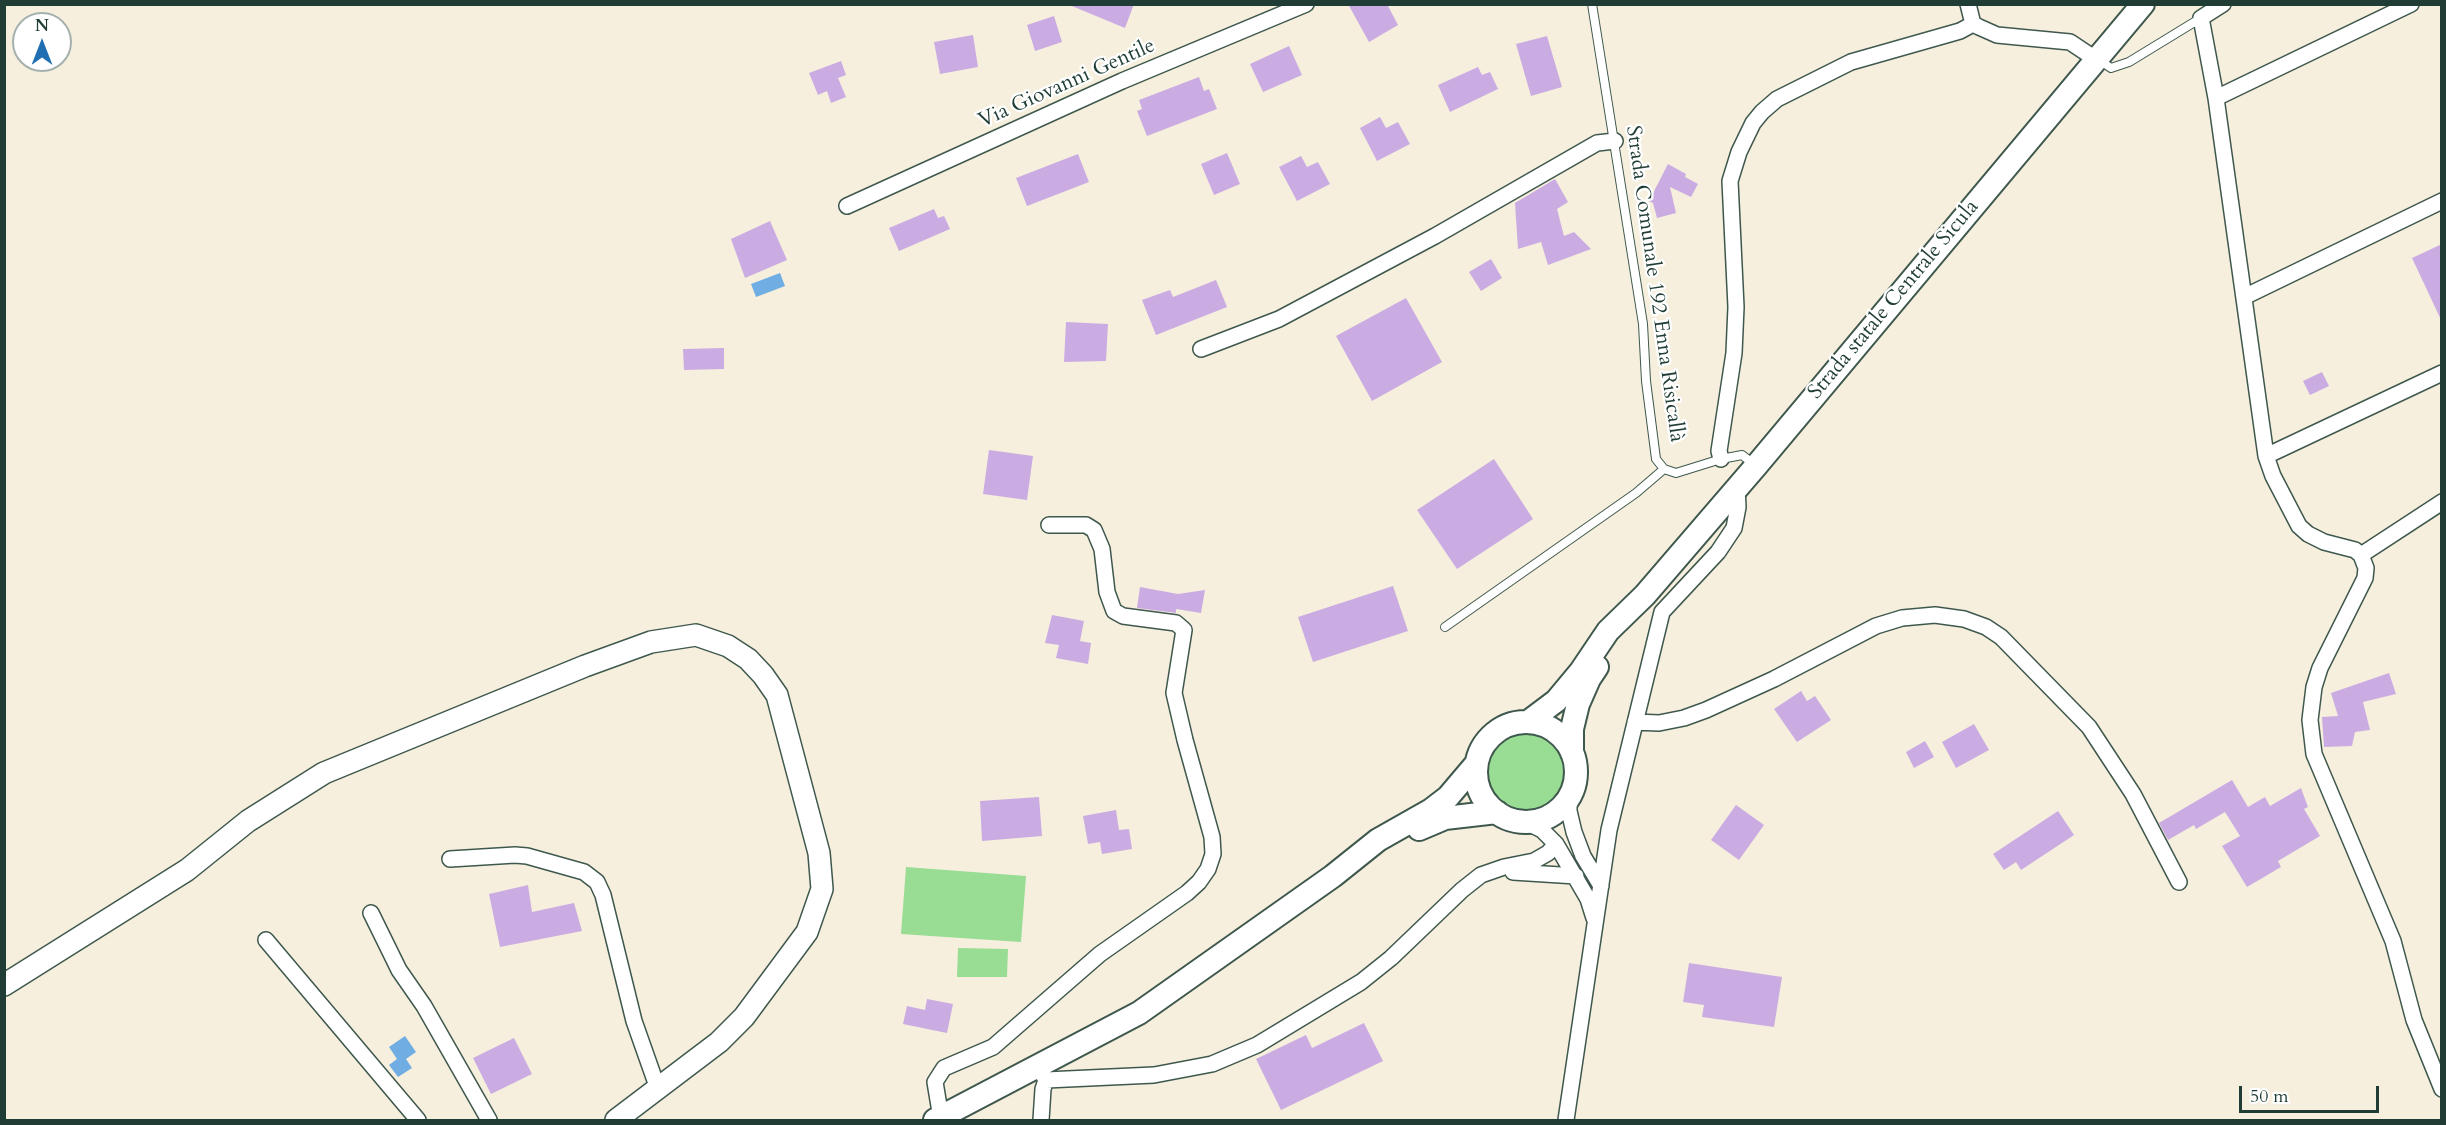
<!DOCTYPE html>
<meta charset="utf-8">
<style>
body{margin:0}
#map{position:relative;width:2446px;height:1125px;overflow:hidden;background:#f6efdd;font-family:Cardo,serif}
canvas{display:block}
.frame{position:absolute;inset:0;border:6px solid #1f3d34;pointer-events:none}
.north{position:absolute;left:12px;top:12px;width:60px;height:60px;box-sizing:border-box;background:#fff;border:2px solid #a5b1ae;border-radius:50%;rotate:0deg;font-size:16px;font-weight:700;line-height:24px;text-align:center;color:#1f3d34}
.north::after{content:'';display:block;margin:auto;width:21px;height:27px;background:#1f6fb2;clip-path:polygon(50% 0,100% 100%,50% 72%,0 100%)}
.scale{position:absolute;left:2239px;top:1086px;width:140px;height:27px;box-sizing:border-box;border:3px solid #1f3d34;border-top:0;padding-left:8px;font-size:18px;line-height:21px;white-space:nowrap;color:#1f3d34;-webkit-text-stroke:4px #fff;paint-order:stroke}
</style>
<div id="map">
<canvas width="2446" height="1125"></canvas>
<div class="frame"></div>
<div class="north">N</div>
<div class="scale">50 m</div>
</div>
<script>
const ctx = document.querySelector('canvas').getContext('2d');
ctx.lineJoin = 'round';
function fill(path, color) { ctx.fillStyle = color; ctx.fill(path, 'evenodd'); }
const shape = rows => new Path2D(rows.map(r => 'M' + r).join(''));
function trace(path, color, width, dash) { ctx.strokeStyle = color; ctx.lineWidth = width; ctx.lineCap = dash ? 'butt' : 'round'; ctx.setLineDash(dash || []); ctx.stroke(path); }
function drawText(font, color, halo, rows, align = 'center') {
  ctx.font = font + ' Cardo,serif'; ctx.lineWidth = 4.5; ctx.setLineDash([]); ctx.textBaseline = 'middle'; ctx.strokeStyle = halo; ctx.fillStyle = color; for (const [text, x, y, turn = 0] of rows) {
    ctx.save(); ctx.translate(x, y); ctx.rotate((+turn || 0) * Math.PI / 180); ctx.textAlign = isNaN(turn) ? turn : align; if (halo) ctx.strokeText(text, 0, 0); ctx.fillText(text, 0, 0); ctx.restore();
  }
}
const green = shape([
 '1484 771a42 42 0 1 1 84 0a42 42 0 1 1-84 0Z',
 [906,867,1026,876,1021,942,901,934],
 [958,948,1008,949,1007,977,957,977]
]);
const water = shape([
 [780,273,785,286,756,297,751,284],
 [405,1036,416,1052,406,1059,412,1068,398,1077,389,1065,397,1059,389,1047]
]);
const building = shape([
 [1067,4,1134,4,1125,28],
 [1348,4,1387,4,1398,25,1369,42],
 [1054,16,1062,42,1035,51,1027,25],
 [973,35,978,67,940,74,934,42],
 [1547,36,1562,87,1531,96,1516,44],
 [1289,46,1302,75,1263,92,1250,64],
 [841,61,846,75,838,78,846,97,831,103,827,91,818,95,809,73],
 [1478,67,1482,75,1490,72,1498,89,1450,112,1438,85],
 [1199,77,1204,91,1209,89,1217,109,1147,136,1137,111,1142,109,1139,100],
 [1380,117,1386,128,1398,122,1410,144,1377,161,1360,128],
 [1227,153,1240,184,1214,195,1201,164],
 [1078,154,1089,182,1027,206,1016,178],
 [1301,156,1307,167,1318,162,1330,184,1297,201,1279,167],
 [1668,164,1686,174,1685,177,1698,184,1691,197,1670,187,1676,213,1657,218,1653,203,1649,201],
 [1555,179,1568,202,1557,209,1564,236,1574,232,1591,249,1548,265,1541,242,1518,249,1515,203],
 [934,209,938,218,944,216,950,229,899,251,889,228],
 [770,221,787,260,745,278,731,239],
 [2442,244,2442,322,2412,258],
 [1491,259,1502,278,1481,291,1469,272],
 [1216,280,1227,307,1156,335,1142,300,1170,290,1173,297],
 [1406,298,1442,362,1372,401,1336,336],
 [1066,322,1108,324,1106,361,1064,362],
 [724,348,724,369,684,370,683,349],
 [2322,372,2329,386,2310,395,2303,381],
 [989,450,1033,456,1027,500,983,494],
 [1494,459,1533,519,1457,569,1417,510],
 [1393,586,1408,631,1313,662,1298,617],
 [1140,587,1178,594,1205,590,1201,613,1176,609,1176,613,1137,608],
 [1052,615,1084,621,1080,641,1091,643,1088,664,1056,658,1059,645,1045,643],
 [2389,673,2396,694,2363,702,2370,730,2355,732,2352,746,2324,747,2322,717,2338,716,2331,693],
 [1801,691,1807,701,1815,696,1831,720,1797,742,1774,709],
 [1974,724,1989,750,1956,768,1942,742],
 [1925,741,1934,757,1914,768,1906,752],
 [2232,780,2248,807,2265,797,2270,806,2301,788,2308,807,2304,809,2320,836,2278,861,2281,867,2247,887,2222,846,2240,836,2225,812,2196,829,2194,825,2168,840,2159,823],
 [1039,797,1042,836,982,841,980,801],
 [1736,805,1764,825,1739,860,1711,840],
 [1116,810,1119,830,1129,829,1132,849,1102,854,1100,842,1088,844,1083,816],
 [2058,811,2074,835,2021,870,2016,862,2004,870,1993,854],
 [528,885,532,912,574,903,582,931,500,947,489,894],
 [1689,963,1782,977,1774,1027,1702,1017,1704,1005,1683,1002],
 [927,999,953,1004,947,1033,903,1024,907,1006,925,1010],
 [1364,1023,1383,1061,1281,1110,1256,1059,1306,1035,1312,1048],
 [514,1038,532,1074,491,1094,473,1058]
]);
const lane = shape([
 [1592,4,1643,324,1646,381,1656,459,1664,469,1676,473,1721,459,1742,455,1755,465],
 [2099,60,2111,68,2129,62,2201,18],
 [1445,627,1636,493,1664,469]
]);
const street = shape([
 [1968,4,1973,24,1979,27,1997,35,2070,42,2097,60],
 [2223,4,2201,18,2216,98,2266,456,2273,476,2299,526,2308,534,2324,542,2355,550,2361,555,2366,568,2365,578,2320,668,2314,687,2310,720,2314,754,2393,941,2414,1020,2442,1089],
 [2216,98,2411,4],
 [847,206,1122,81,1306,4],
 [2244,297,2442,201],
 [1201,349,1279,319,1435,236,1597,143,1615,141],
 [2266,456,2442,373],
 [1721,459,1719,451,1734,353,1736,307,1730,181,1739,152,1753,123,1762,112,1777,99,1851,62,1960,31,1973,24],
 [2361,555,2442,502],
 [1635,722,1659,723,1684,718,1706,710,1774,679,1876,626,1902,618,1935,615,1964,619,1986,627,2001,637,2089,727,2133,794,2179,882],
 [1569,797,1569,811,1574,832,1583,856,1601,886],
 [1526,822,1542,830,1556,844,1588,899,1594,918],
 [450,859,515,855,527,856,584,872,597,882,603,895,634,1021,658,1089],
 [1513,872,1576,876],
 [371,913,399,970,424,1006,489,1120],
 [266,940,418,1120],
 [1037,1065,1046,1080,1154,1075,1212,1064,1257,1045,1361,982,1391,958,1462,890,1481,875,1504,867,1534,861,1548,853,1556,844],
 [941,1118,935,1082,944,1068,993,1047,1100,954,1187,893,1199,882,1208,869,1213,854,1212,837,1185,740,1174,693,1184,630,1176,623,1123,616,1114,611,1107,592,1102,549,1094,530,1086,525,1049,525],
 [1041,1120,1043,1089,1046,1080],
 [1566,1120,1609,830,1662,612,1718,552,1734,528,1738,507,1737,488]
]);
const secondary = shape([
 [4,985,187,870,248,821,324,773,585,666,651,642,696,635,728,646,748,659,763,675,777,695,819,853,822,889,807,932,744,1017,719,1042,616,1120]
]);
const primary = shape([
 [1528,722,1556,701,1581,671,1608,631,1645,595,1756,466,2143,4],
 '1476 772a50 50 0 1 1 100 0a50 50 0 1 1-100 0Z',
 [1572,753,1572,729,1578,704,1589,679,1597,667],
 [1419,829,1445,818,1497,812],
 [935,1120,1139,1013,1333,876,1378,840,1431,810,1448,797,1476,764]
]);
const streetNames = [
 ["Via Giovanni Gentile",1067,84,-24],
 ["Strada Comunale 192 Enna Risicallà",1654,284,82],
 ["Strada statale Centrale Sicula",1894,300,-50]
];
fill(green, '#99dc94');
fill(water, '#6fade2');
fill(building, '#caace3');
trace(lane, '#3f584d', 10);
trace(street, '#3f584d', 18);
trace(secondary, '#3f584d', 24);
trace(primary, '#3f584d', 26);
trace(lane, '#fff', 8);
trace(street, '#fff', 15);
trace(secondary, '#fff', 21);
trace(primary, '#fff', 22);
drawText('21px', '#1f3d34', '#fff', streetNames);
</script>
